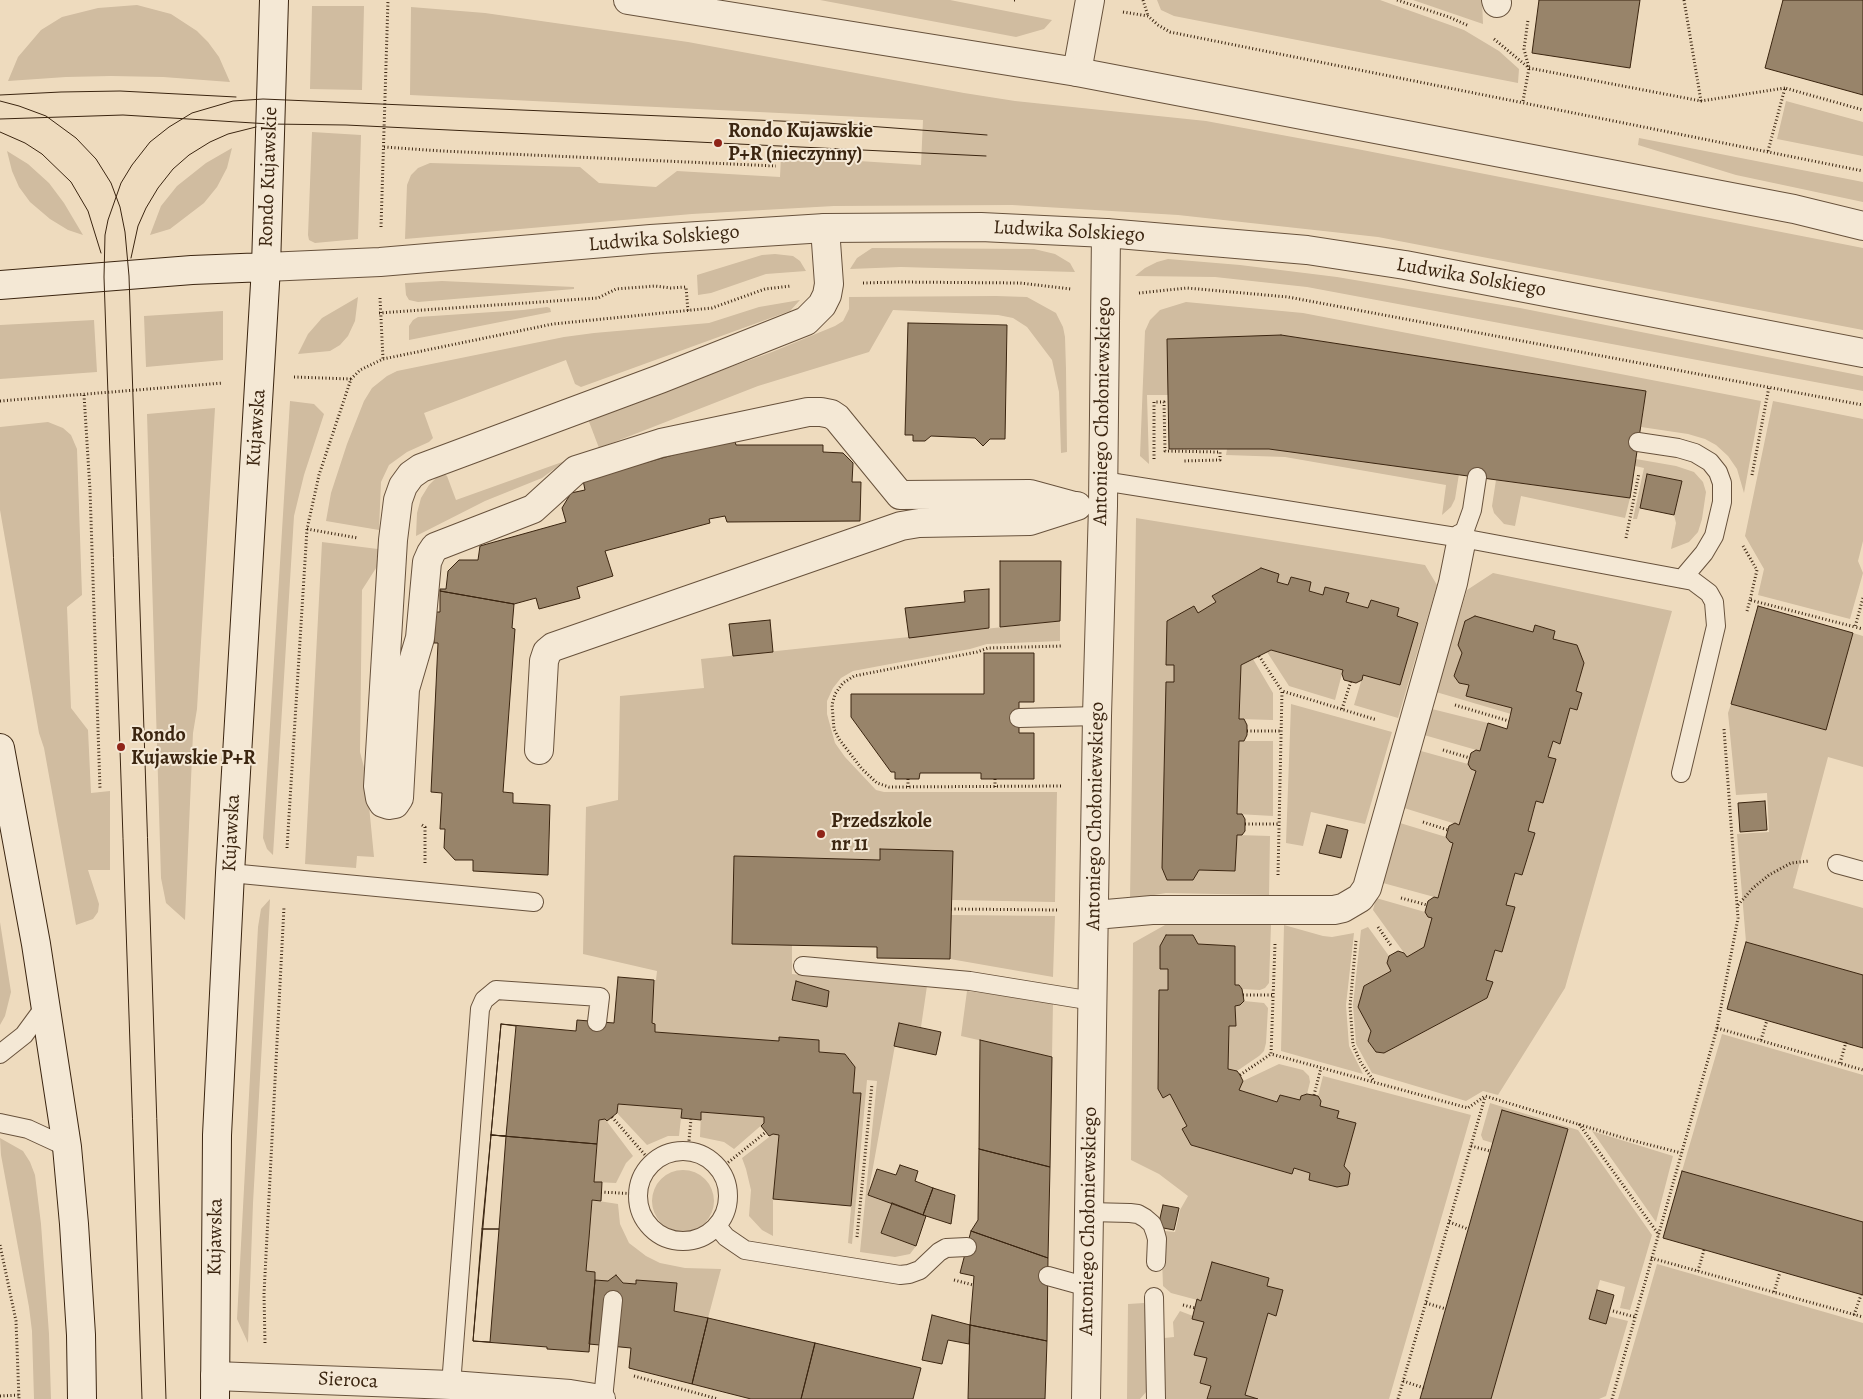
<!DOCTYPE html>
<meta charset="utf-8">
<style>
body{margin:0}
canvas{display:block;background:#eedbbe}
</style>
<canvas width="1863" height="1399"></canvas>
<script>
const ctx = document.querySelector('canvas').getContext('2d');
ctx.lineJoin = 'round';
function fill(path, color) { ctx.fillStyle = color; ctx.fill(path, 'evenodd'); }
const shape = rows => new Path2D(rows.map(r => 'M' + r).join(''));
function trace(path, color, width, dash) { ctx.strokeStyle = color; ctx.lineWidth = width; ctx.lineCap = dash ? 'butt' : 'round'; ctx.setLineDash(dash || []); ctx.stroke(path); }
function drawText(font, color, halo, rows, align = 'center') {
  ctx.font = font + ' Alegreya,serif'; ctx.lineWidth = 4; ctx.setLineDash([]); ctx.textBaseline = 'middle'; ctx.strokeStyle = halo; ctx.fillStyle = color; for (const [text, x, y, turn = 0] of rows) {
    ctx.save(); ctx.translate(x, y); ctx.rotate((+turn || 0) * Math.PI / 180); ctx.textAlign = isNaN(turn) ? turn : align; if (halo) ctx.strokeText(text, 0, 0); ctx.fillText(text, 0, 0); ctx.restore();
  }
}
const green = shape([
 [820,0,950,0,1052,20,1044,29,1016,37],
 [1157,0,1380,0,1464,30,1499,51,1519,69,1518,83,1174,16,1161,10],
 [1413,0,1482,0,1483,24],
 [137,5,171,14,197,31,208,42,219,57,230,82,163,77,111,76,66,77,8,81,18,57,41,30,62,17,98,8],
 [312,6,364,6,362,90,310,89],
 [411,7,485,13,688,42,964,93,1015,101,1206,121,1352,148,1863,248,1863,330,1378,237,1178,215,1012,205,834,206,692,214,405,239,407,185,411,175,418,168,430,163,580,167,599,183,656,187,677,171,780,177,781,156,921,165,923,120,410,95],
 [1786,101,1863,122,1863,156,1777,139],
 [312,132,361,135,358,239,315,243,309,240,308,235],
 [1639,138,1863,182,1863,202,1736,175,1638,145],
 [232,148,227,168,217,187,204,203,170,229,150,235,161,206,177,186,206,163],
 [7,151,28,164,49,183,64,203,83,235,68,230,50,219,30,202,19,187,12,171],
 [872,248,1034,249,1055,254,1070,263,1075,272,901,267,850,269,857,258],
 [775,254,793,256,800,261,806,271,766,274,711,293,698,295,697,275,762,255],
 [1168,259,1240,265,1337,277,1520,308,1863,376,1863,391,1307,287,1215,277,1135,276,1145,268,1157,262],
 [442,281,574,287,574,289,418,302,409,300,406,295,405,283],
 [996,296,1027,297,1056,313,1063,327,1065,337,1066,369,1067,452,1061,453,1059,392,1052,360,1027,327,1013,318,998,315,893,310,869,352,758,386,599,448,588,419,772,352,835,326,843,321,849,309,849,297],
 [358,297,355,321,348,336,340,345,330,351,298,354,308,334,322,318],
 [800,300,790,311,581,387,575,384,566,360,424,413,433,438,429,442,407,452,389,465,381,482,379,530,326,521,331,493,347,444,364,401,372,388,387,376,397,371,564,337,594,333,709,323,759,307],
 [1186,302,1303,313,1761,401,1744,493,1737,469,1728,456,1716,445,1705,439,1688,434,1641,427,1646,391,1281,335,1168,395,1147,395,1149,464,1140,456,1145,331,1150,320,1160,310],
 [547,307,550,308,551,312,409,340,409,326,413,320,418,317,523,310],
 [223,311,223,360,146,367,144,316],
 [94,320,97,372,0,379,0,325],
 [290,401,314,404,324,414,304,475,294,516,273,855,267,849,263,838],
 [1773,401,1863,419,1863,541,1858,561,1863,573,1850,619,1758,595,1764,569,1745,536],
 [215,408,197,709,193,733,185,920,166,903,161,878,147,414],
 [48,422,63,428,71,435,77,449,82,595,67,607,71,708,88,730,91,793,110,791,110,870,88,870,99,904,98,912,93,919,76,925,44,748,39,733,0,510,0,427],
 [1227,449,1269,449,1459,474,1455,499,1451,507,1442,515,1446,485,1285,457,1226,455],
 [1636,459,1676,466,1694,472,1703,482,1706,492,1702,519,1698,532,1689,542,1671,549,1676,523,1674,515,1681,481,1640,508,1637,519,1633,519,1644,468,1635,466],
 [565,461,542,478,485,501,416,536,417,513,421,498,429,485,439,475,444,474,447,476,456,500],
 [1496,480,1630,498,1625,518,1521,496,1515,526,1504,524,1494,513,1492,506],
 [1136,518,1425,565,1437,585,1398,718,1354,705,1363,675,1400,685,1417,623,1397,616,1399,608,1371,600,1368,608,1346,602,1348,593,1325,587,1323,595,1309,591,1311,582,1291,577,1288,585,1277,582,1279,574,1261,568,1213,596,1216,602,1198,613,1194,606,1167,621,1166,664,1174,665,1174,682,1166,682,1162,869,1168,880,1193,880,1199,870,1235,871,1237,835,1270,836,1269,895,1166,893,1130,899],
 [322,542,378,549,378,565,362,590,360,752,366,775,374,857,357,856,356,868,305,864],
 [1493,573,1672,611,1565,988,1498,1095,1483,1091,1466,1101,1372,1073,1356,1044,1353,1005,1361,930,1368,927,1389,956,1387,963,1391,971,1364,986,1358,1007,1371,1031,1368,1041,1376,1052,1384,1053,1487,998,1489,994,1493,982,1486,980,1495,950,1502,952,1515,907,1506,905,1515,873,1522,875,1535,833,1528,831,1553,741,1560,743,1570,708,1577,710,1582,693,1576,691,1584,663,1577,645,1553,639,1555,631,1536,625,1533,632,1475,617,1465,621,1458,645,1462,653,1454,676,1459,683,1469,685,1466,696,1512,708,1511,714,1436,692,1467,590],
 [1060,621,1060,641,987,644,970,649,853,671,841,678,833,688,827,701,827,714,835,743,845,757,876,790,884,792,1057,792,1055,902,952,900,952,851,880,849,880,860,734,856,732,944,792,945,792,974,927,986,921,1027,899,1023,868,1195,892,1203,881,1233,916,1246,910,1254,895,1257,860,1252,877,1081,867,1080,852,1244,848,1243,861,1093,853,1093,855,1068,845,1054,819,1052,818,1040,779,1037,779,1041,655,1032,655,1024,652,1023,654,980,656,980,657,971,583,954,586,807,618,800,620,696,704,688,701,659],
 [796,982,829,991,826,1007,792,1000],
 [1853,633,1863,636,1863,767,1828,757,1793,888,1863,908,1863,975,1746,942,1737,834,1769,832,1767,793,1736,795,1728,713,1731,704,1826,730],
 [1271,650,1343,670,1335,700,1289,686,1267,652],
 [1253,659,1273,693,1273,720,1239,719,1241,665],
 [1291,704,1392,732,1365,824,1311,812,1303,846,1286,843],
 [1432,709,1488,723,1480,751,1424,735],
 [1239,741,1273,741,1273,816,1237,814],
 [1421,751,1468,764,1471,769,1476,771,1459,825,1404,808],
 [1400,823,1446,837,1450,842,1453,843,1438,898,1383,883],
 [1376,898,1425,912,1428,917,1432,918,1424,947,1407,957,1373,910],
 [270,899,253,1203,248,1343,237,1319,258,927,261,909],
 [951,915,1055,916,1053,977,950,959],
 [0,922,11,992,5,1016,0,1025],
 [1165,925,1271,925,1269,983,1265,988,1260,990,1242,989,1239,985,1235,985,1235,946,1198,944,1193,935,1166,936,1160,946,1160,968,1168,969,1168,990,1159,990,1158,1089,1163,1098,1170,1094,1187,1126,1182,1129,1191,1145,1292,1174,1294,1168,1310,1173,1309,1180,1337,1187,1348,1185,1350,1174,1344,1166,1356,1123,1337,1118,1339,1111,1320,1106,1321,1101,1318,1096,1323,1076,1471,1115,1389,1399,1258,1399,1245,1395,1268,1313,1276,1316,1283,1290,1267,1286,1269,1278,1212,1262,1201,1301,1171,1293,1163,1286,1162,1258,1165,1231,1175,1232,1180,1210,1188,1196,1159,1174,1131,1160,1133,943],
 [1284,925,1323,936,1332,937,1354,933,1346,1005,1349,1046,1363,1074,1281,1051],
 [967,991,1053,1002,1052,1057,961,1036],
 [1244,1001,1264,1003,1268,1008,1266,1043,1264,1051,1259,1056,1237,1071,1228,1069,1229,1026,1236,1026,1235,1006,1240,1005],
 [1722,1034,1863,1075,1863,1222,1682,1171],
 [1279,1064,1303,1070,1309,1076,1310,1082,1307,1094,1301,1096,1300,1100,1280,1095,1277,1102,1239,1090,1243,1081],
 [1490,1103,1578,1130,1652,1235,1630,1310,1620,1308,1625,1287,1600,1280,1589,1319,1606,1324,1608,1316,1628,1321,1606,1396,1599,1399,1491,1399,1568,1129,1502,1110,1493,1143,1483,1140,1481,1135],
 [618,1104,682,1109,679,1136,668,1136,647,1145,617,1113],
 [701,1112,764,1117,764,1123,734,1149,724,1142,700,1137],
 [605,1119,633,1156,626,1163,616,1183,594,1182,599,1120],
 [1592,1131,1673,1156,1656,1222],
 [773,1134,779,1135,773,1199,773,1236,762,1230,749,1216,751,1190,746,1169,742,1158],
 [0,1138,23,1151,30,1162,35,1175,41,1224,49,1334,51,1399,34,1399,32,1331,29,1307,1,1155],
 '652 1201a31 31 0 1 1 62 0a31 31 0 1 1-62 0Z',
 [592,1200,618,1204,620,1224,629,1243,646,1256,660,1263,685,1268,721,1269,708,1318,674,1311,677,1283,637,1280,636,1284,595,1280,586,1271],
 [1657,1264,1863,1323,1863,1399,1618,1399],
 [1144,1303,1147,1310,1147,1391,1140,1399,1127,1399,1128,1304],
 [1180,1311,1193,1316,1192,1319,1204,1322,1195,1355,1207,1358,1200,1383,1211,1386,1207,1399,1164,1399,1164,1338,1174,1337,1173,1322]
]);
const building = shape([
 [1539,0,1640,0,1630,68,1532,53,1539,0],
 [1783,0,1863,0,1863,95,1765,68,1783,0],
 [908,323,1007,325,1005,439,990,439,983,446,975,438,931,436,925,441,913,441,913,435,905,435,908,323],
 [1281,335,1646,391,1630,498,1269,449,1169,449,1167,339,1281,335],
 [734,438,736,445,823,445,823,452,843,453,853,463,852,482,861,482,860,521,727,522,725,516,709,519,710,523,605,551,613,576,577,587,580,598,539,609,536,598,514,604,440,591,440,589,446,589,448,571,459,560,478,560,480,546,566,522,562,508,571,493,585,490,583,480,734,438],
 [1647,474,1682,481,1674,515,1640,508,1647,474],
 [1000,561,1061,561,1060,621,1000,627,1000,561],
 [1261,568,1279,574,1277,582,1288,585,1291,577,1311,582,1309,591,1323,595,1325,587,1349,593,1346,602,1368,608,1371,600,1399,608,1397,616,1418,623,1400,685,1363,675,1362,680,1356,683,1344,680,1342,674,1343,670,1271,650,1241,665,1239,719,1244,719,1247,725,1247,735,1244,741,1239,741,1237,814,1242,814,1245,819,1245,831,1242,835,1237,835,1235,871,1199,870,1193,880,1167,880,1162,868,1166,682,1174,682,1174,665,1166,665,1167,621,1194,606,1198,613,1216,602,1212,596,1261,568],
 [989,589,989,628,909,638,905,608,965,602,964,591,989,589],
 [440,591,514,604,512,628,515,629,503,792,513,793,513,803,550,805,548,875,473,871,473,860,455,860,444,848,445,829,440,829,442,793,431,792,438,643,434,643,436,612,440,612,440,591],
 [1758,606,1853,633,1826,730,1731,704,1758,606],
 [1475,616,1533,632,1535,625,1555,631,1553,639,1577,645,1584,663,1576,691,1582,693,1577,710,1570,708,1560,744,1553,741,1548,757,1556,759,1543,803,1536,801,1528,831,1535,833,1522,875,1515,873,1506,905,1515,907,1502,952,1495,950,1486,980,1493,982,1487,998,1384,1053,1376,1052,1368,1041,1371,1031,1358,1007,1364,986,1391,971,1387,963,1389,956,1398,951,1404,953,1407,957,1424,947,1432,918,1428,917,1425,912,1428,901,1434,897,1438,898,1453,843,1450,842,1446,837,1448,830,1449,826,1455,823,1459,825,1476,771,1471,769,1468,764,1471,753,1476,750,1480,751,1488,723,1507,729,1512,708,1466,696,1469,685,1459,683,1454,676,1462,653,1458,645,1465,621,1475,616],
 [770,620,773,652,733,656,729,624,770,620],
 [984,653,1034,653,1034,702,1019,702,1019,733,1034,733,1034,779,981,779,981,773,920,773,919,779,895,779,895,772,891,772,851,717,851,694,984,694,984,653],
 [1765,801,1767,830,1740,832,1738,803,1765,801],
 [1327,825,1348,830,1341,858,1319,853,1327,825],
 [880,849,953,851,950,959,877,958,877,947,732,944,734,856,880,860,880,849],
 [1166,935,1193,935,1198,944,1235,946,1235,985,1239,985,1242,989,1244,1001,1240,1005,1235,1006,1236,1026,1229,1026,1228,1069,1237,1071,1240,1075,1243,1081,1239,1090,1277,1102,1280,1095,1300,1100,1301,1096,1307,1094,1318,1096,1321,1101,1320,1106,1339,1111,1337,1118,1356,1123,1344,1166,1350,1173,1348,1185,1337,1187,1309,1180,1310,1173,1294,1168,1292,1174,1191,1145,1182,1129,1187,1126,1170,1094,1163,1098,1158,1089,1159,990,1168,990,1168,969,1160,969,1160,946,1166,935],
 [1746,942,1863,975,1863,1048,1727,1009,1746,942],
 [618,977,654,980,652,1023,655,1024,655,1032,779,1041,779,1037,819,1040,819,1052,845,1054,855,1067,853,1093,861,1093,851,1206,773,1199,779,1135,773,1134,769,1136,766,1132,761,1126,764,1123,764,1117,701,1112,701,1120,681,1118,682,1109,618,1104,617,1113,607,1121,605,1119,599,1120,597,1144,491,1135,501,1024,576,1031,577,1020,614,1023,618,977],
 [796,981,829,991,827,1007,792,1000,796,981],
 [899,1023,941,1032,936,1055,894,1046,899,1023],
 [501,1024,516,1026,506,1136,491,1135,501,1024],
 [980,1040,1052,1057,1050,1167,979,1149,980,1040],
 [1502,1110,1568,1129,1491,1399,1420,1399,1502,1110],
 [491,1135,597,1144,594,1182,602,1182,601,1201,592,1200,589,1238,586,1271,595,1272,595,1280,589,1352,547,1349,547,1347,473,1341,491,1135],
 [491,1135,506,1136,499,1229,482,1229,491,1135],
 [979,1149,1050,1167,1048,1258,971,1231,978,1220,979,1149],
 [900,1165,918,1171,915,1181,933,1188,923,1215,868,1195,877,1169,896,1175,900,1165],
 [1682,1171,1863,1222,1863,1295,1663,1238,1682,1171],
 [933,1188,955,1195,951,1224,923,1215,933,1188],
 [892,1203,926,1216,916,1246,881,1233,892,1203],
 [1163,1205,1179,1208,1174,1230,1158,1227,1163,1205],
 [482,1229,499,1229,490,1342,473,1341,482,1229],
 [971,1231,1048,1258,1047,1341,970,1325,974,1276,960,1273,971,1231],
 [1212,1262,1269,1278,1267,1286,1283,1290,1276,1316,1268,1313,1245,1395,1258,1399,1207,1399,1211,1386,1200,1383,1207,1358,1194,1355,1204,1322,1192,1319,1197,1299,1201,1301,1212,1262],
 [616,1275,623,1283,636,1284,636,1280,677,1283,674,1311,708,1318,692,1384,629,1368,631,1348,589,1344,595,1280,608,1281,616,1275],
 [1597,1290,1614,1295,1606,1324,1589,1319,1597,1290],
 [932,1315,970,1325,969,1344,948,1340,942,1364,922,1360,932,1315],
 [708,1318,815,1343,801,1399,751,1399,692,1384,708,1318],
 [970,1325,1047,1341,1045,1399,968,1399,970,1325],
 [815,1343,921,1368,913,1399,801,1399,815,1343]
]);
const path = shape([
 [1014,0,1017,0],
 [1143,0,1148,16],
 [1397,0,1449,17,1469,26],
 [1684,0,1701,101],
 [1123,12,1148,16,1158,25,1170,32,1863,171],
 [1494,39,1529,68,1701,101,1785,88],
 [1523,101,1529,68,1524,49,1528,20],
 [384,147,442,151,776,166],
 [1768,151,1785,88,1863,110],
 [381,227,388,0],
 [863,283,899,282,1020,283,1071,289],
 [1139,293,1187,288,1288,297,1863,405],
 [380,298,383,359],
 [379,313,598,298,616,289,655,286,671,288,686,287,688,311],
 [294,377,351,379],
 [84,395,90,490,100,789],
 [0,401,223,383],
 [1154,459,1154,402,1164,402,1165,451,1220,452,1220,460,1183,461],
 [1752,475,1769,387],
 [307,529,358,538],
 [1626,538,1639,473],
 [1743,546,1757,570,1750,600,1855,627],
 [1863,598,1855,627,1863,629],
 [1747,611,1750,600],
 [1259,656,1282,691],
 [1455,705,1509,721],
 [1342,709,1351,681],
 [1247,731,1281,731],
 [1443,750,1470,758],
 [908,779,908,787],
 [1061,786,889,787,877,783,862,769,839,739,834,729,832,705,835,694,843,683,854,676,977,652,988,648,1063,646],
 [995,787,995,779],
 [1423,822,1448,830],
 [1245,824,1279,824],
 [422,825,425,827,425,863],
 [287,848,307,529,319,475,351,379,360,370,383,359,553,324,712,308,765,289,791,286],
 [1278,875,1282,691,1377,720],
 [1401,898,1427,905],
 [1738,905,1753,888,1769,875,1791,863,1809,861],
 [951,909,1058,910],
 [1378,927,1392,947],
 [1356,941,1350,1006,1353,1045,1361,1063,1374,1081],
 [1275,944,1271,1054,1468,1108,1485,1096,1627,1139,1681,1153],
 [1243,995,1273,995],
 [1717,1028,1863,1070],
 [1761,1040,1767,1020],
 [1840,1063,1846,1042],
 [1240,1075,1271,1054],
 [1314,1095,1321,1068],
 [612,1117,652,1163],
 [1579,1124,1659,1235],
 [1471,1146,1490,1151],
 [688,1151,691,1119],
 [720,1169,766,1132],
 [601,1192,638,1194],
 [1449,1222,1468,1229],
 [857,1237,872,1084],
 [0,1245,16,1321,19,1399],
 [1651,1258,1863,1317],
 [1698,1271,1704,1250],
 [954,1280,973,1285],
 [1774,1292,1780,1272],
 [1426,1303,1446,1309],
 [1183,1305,1195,1308],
 [1613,1311,1635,1317],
 [1854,1315,1861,1295],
 [265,1343,264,1294,284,907],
 [634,1376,718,1399],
 [1403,1381,1424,1388],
 [0,1396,19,1395],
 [1398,1399,1485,1097],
 [1612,1399,1717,1028,1738,918,1724,729]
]);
const service = shape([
 [1638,442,1678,448,1695,453,1710,462,1718,472,1722,483,1722,502,1714,536,1704,553,1682,579],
 [1103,481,1462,538,1693,581,1709,593,1714,602,1716,626,1681,773],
 [1462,538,1472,510,1477,477],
 [1019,718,1097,716],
 [1837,864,1863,871],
 [230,873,534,902],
 [803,966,970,981,1093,1001],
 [0,1054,24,1035,46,1005],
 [0,1123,28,1129,67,1147],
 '638 1196a45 45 0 1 1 90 0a45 45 0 1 1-90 0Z',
 [1089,1212,1130,1213,1138,1214,1145,1218,1152,1224,1155,1232,1157,1239,1156,1262],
 [717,1226,726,1237,745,1250,900,1275,909,1274,920,1270,939,1252,946,1248,967,1247],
 [1048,1276,1088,1287],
 [1154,1297,1156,1399],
 [451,1385,480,1009,484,1000,496,990,600,997,597,1022],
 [603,1399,613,1300]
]);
const minor = shape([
 [1496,0,1497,3],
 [1077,72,1090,0],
 [825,228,829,284,827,295,822,305,806,321,660,379,421,468,411,475,403,486,398,500,393,540,378,786,380,798,383,803,389,805,395,804,399,798,405,689,420,638,427,562,431,553,435,547,533,509,576,470,661,443,808,412,821,412,831,414,837,418,900,495,1030,494,1074,506],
 [539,750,544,661,547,652,553,647,901,526,919,523,1030,521,1077,506],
 [1095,915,1152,910,1334,910,1343,908,1360,898,1367,888,1453,583,1462,538],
 [215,1376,451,1385,570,1394,601,1399],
 [1086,1399,1097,716,1103,506,1106,233]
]);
const tertiary = shape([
 [628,0,1077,72,1794,209,1863,226],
 [266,267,380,262,651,239,825,228,981,227,1106,233,1307,250,1405,265,1863,353]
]);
const secondary = shape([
 [0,285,192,270,266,267],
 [0,748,36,944,67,1147,74,1224,81,1335,82,1399],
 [215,1399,217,1135,230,873,266,267,274,0]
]);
const tram = shape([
 [0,95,61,92,120,91,236,97],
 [0,101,19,106,46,116,76,138,96,159,111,183,120,207,125,232,129,276,166,1399],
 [0,119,123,115,270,124,346,125,986,156],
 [0,132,25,143,42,154,71,182,88,211,101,253],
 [131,258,138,226,146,208,158,188,173,169,189,155,210,142,228,134,256,127],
 [142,1399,104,277,105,235,108,220,121,183,132,165,150,142,169,127,192,113,233,101,263,99,827,123,987,135]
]);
const markers = [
 [718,143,5,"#8f2418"],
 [121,747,5,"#8f2418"],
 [821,834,5,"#8f2418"]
];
const poiNames = [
 ["Rondo Kujawskie",728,132],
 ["P+R (nieczynny)",728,155],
 ["Rondo",131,736],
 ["Kujawskie P+R",131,759],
 ["Przedszkole",831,822],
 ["nr 11",831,845]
];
const streetNames = [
 ["Rondo Kujawskie",269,177,-88],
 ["Ludwika Solskiego",1069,232,3],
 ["Ludwika Solskiego",664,239,-5],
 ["Ludwika Solskiego",1471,278,10],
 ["Antoniego Chołoniewskiego",1103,411,-89],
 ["Kujawska",257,428,-86],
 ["Antoniego Chołoniewskiego",1096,816,-89],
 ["Kujawska",232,833,-87],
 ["Antoniego Chołoniewskiego",1089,1221,-89],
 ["Kujawska",216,1237,-89],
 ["Sieroca",348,1381,3]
];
fill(green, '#d0bca0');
fill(building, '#98846a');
trace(building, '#3b2510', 1);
trace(service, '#68523c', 20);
trace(minor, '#68523c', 30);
trace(tertiary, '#68523c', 30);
trace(secondary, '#3b2510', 30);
trace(path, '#3b2510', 3, [1, 2.5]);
trace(service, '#f4e8d5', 18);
trace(minor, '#f4e8d5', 28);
trace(tertiary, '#f4e8d5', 28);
trace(secondary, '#f4e8d5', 28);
trace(tram, '#3b2510', 1);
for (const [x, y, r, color] of markers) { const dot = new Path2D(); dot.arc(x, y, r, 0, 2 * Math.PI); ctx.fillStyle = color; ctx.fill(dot); trace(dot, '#f4e8d5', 2); }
drawText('bold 20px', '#3b2510', '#f4e8d5', poiNames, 'left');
drawText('20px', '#3b2510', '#f4e8d5', streetNames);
</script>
